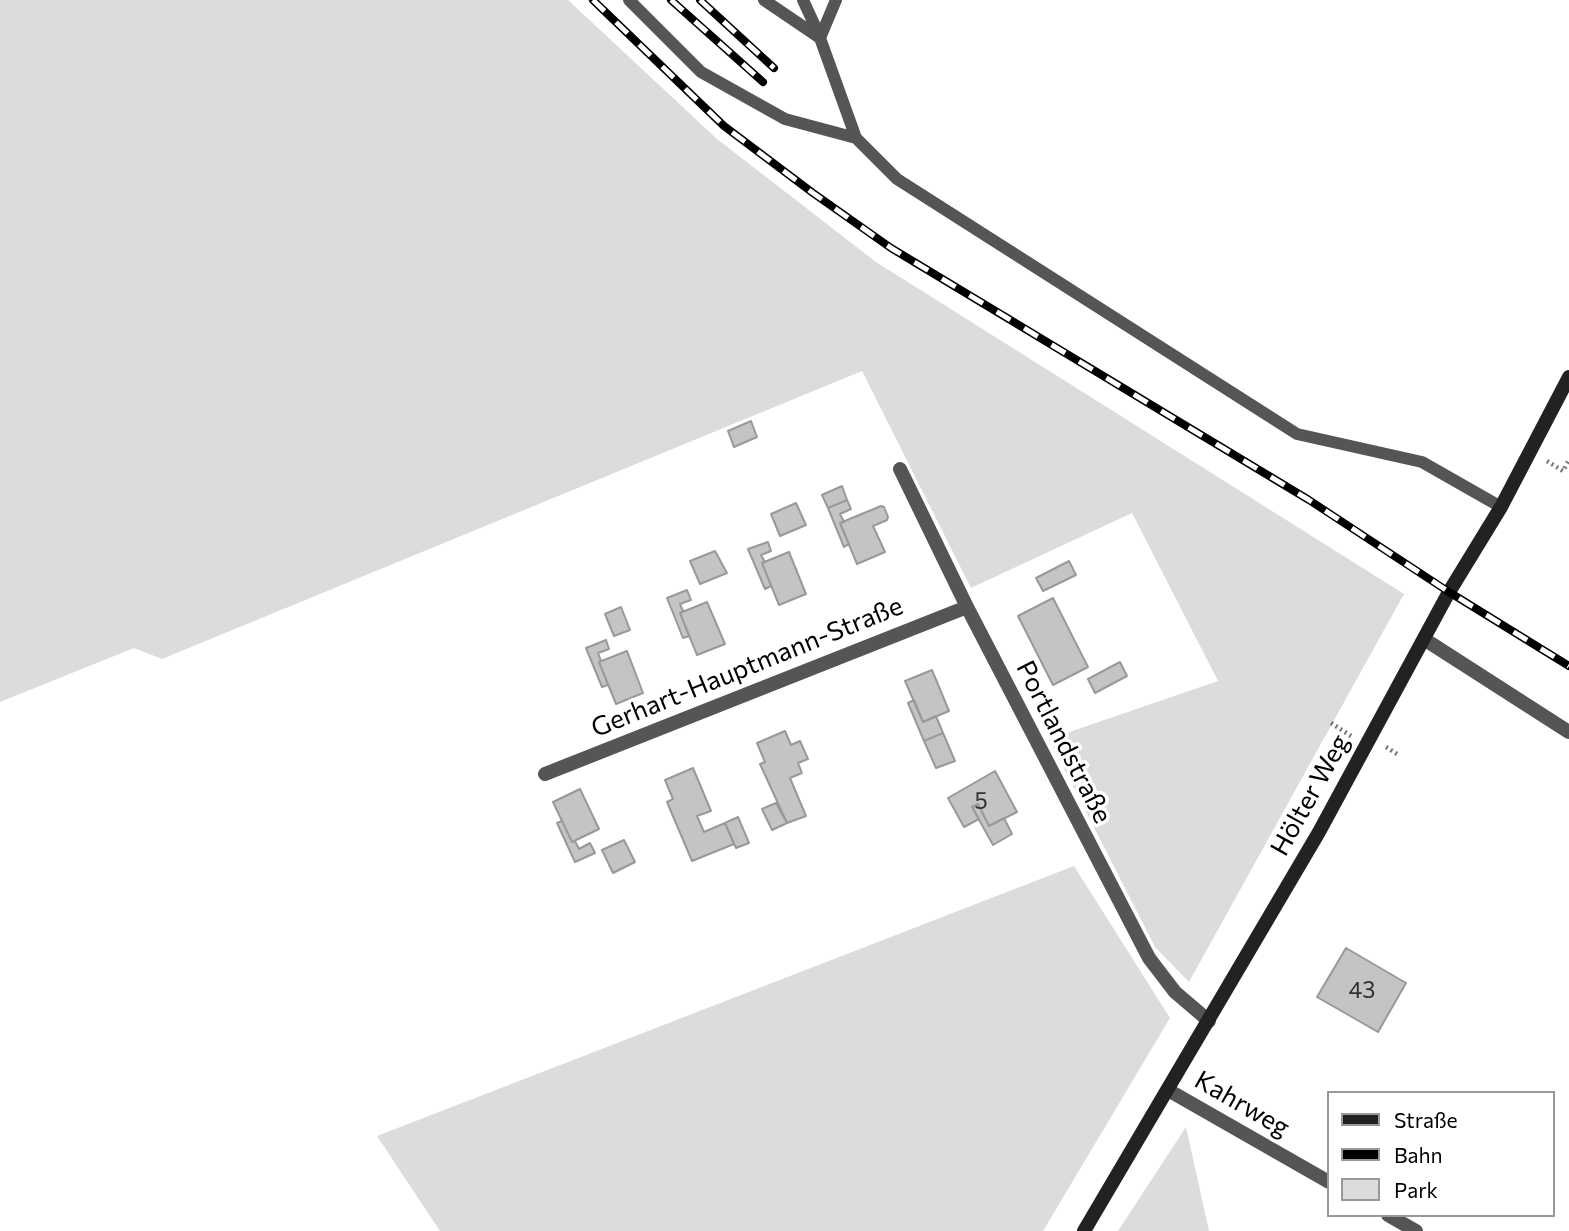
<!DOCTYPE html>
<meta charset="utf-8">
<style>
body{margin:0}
#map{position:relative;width:1569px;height:1231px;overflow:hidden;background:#fff;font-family:Commissioner,sans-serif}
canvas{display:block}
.legend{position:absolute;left:1327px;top:1091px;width:228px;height:126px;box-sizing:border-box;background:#fff;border:2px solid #999;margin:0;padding:9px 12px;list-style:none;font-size:21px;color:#000}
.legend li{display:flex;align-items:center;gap:14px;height:35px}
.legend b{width:35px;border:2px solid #999}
</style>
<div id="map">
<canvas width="1569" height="1231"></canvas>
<ul class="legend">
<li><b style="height:9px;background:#222"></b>Straße</li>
<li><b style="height:9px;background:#000"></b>Bahn</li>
<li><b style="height:19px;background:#dcdcdc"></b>Park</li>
</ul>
</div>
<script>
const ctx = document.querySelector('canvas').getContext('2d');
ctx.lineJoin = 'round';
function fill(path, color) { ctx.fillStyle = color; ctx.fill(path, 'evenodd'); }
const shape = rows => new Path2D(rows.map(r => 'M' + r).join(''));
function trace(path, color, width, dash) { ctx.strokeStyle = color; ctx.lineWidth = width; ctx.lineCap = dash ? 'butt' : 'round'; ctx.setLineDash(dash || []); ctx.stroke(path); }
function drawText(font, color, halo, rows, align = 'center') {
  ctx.font = font + ' Commissioner,sans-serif'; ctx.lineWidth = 7; ctx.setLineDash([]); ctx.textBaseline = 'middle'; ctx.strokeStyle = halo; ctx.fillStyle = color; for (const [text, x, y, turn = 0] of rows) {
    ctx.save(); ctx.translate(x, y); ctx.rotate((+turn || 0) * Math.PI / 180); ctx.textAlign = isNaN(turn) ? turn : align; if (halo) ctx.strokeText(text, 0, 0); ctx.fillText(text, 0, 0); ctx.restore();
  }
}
const green = shape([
 [0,0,568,0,717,139,876,262,1404,594,1189,982,1155,947,1049,739,1218,681,1132,513,971,588,862,371,162,659,134,648,0,702],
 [1074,866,1170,1018,1043,1231,440,1231,377,1136],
 [1186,1127,1209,1231,1118,1231]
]);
const building = shape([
 [751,421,757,437,734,447,728,431,751,421],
 [842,486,847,500,828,508,822,495,842,486],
 [847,500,851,509,840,514,844,522,840,523,849,544,844,547,828,508,847,500],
 [796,503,806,525,780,536,771,514,796,503],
 [881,506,884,507,888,517,887,520,873,526,885,552,857,564,840,523,881,506],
 [768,542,771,551,761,555,765,562,762,563,771,586,765,589,748,549,768,542],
 [715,551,727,573,700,584,690,561,715,551],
 [789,552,806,594,779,605,762,563,789,552],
 [1069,561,1076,575,1043,591,1036,578,1069,561],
 [687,590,691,600,680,604,683,611,680,613,689,636,683,638,667,598,687,590],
 [1053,598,1088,667,1053,685,1018,616,1053,598],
 [707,602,725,644,697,655,680,613,707,602],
 [621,607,630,630,614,636,605,614,621,607],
 [606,640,609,649,598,653,601,661,599,662,608,685,602,687,586,648,606,640],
 [627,651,643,693,616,704,599,662,627,651],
 [1120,662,1127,676,1095,693,1088,679,1120,662],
 [932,670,949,711,923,722,905,681,932,670],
 [914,700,923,722,936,716,943,733,924,741,908,703,914,700],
 [785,731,791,745,800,741,808,759,798,763,802,773,790,778,806,816,787,823,760,764,765,762,757,743,785,731],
 [943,733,955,761,936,768,924,741,943,733],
 [693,768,711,811,697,816,704,832,725,823,734,844,692,861,667,802,673,799,665,780,693,768],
 [995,771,1017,812,989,826,978,804,972,807,979,819,964,827,948,798,995,771],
 [580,789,599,829,572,842,553,802,580,789],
 [776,803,787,823,772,830,762,809,776,803],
 [978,804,989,826,1004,818,1012,834,993,845,972,807,978,804],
 [738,817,749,843,736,848,725,823,738,817],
 [562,821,572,842,575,841,579,849,590,843,595,853,575,862,557,823,562,821],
 [624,840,635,862,613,873,602,850,624,840],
 [1346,948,1406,983,1378,1032,1317,997,1346,948]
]);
const path = shape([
 [1547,461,1563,471,1569,460],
 [1331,723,1351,736],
 [1386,747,1397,754]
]);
const lane = shape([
 [629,0,701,72,785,119,856,138],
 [764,0,820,38],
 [803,0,820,37],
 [836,0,820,38,856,138,897,179,1297,434,1422,462,1501,507]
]);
const street = shape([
 [900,469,967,607,1149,958,1175,992,1209,1021],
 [1424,639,1569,732],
 [545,774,967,607],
 [1168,1090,1329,1182],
 [1388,1215,1416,1231]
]);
const secondary = shape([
 [1084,1231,1319,832,1449,592,1501,507,1569,377]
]);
const rail = shape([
 [593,0,724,126,813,193,891,248,1309,500,1449,592,1569,666],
 [671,0,763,82],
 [700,0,774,68]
]);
const numberNames = [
 ["5",981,801],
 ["43",1362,990]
];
const streetNames = [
 ["Gerhart-Hauptmann-Straße",747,667,-22],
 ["Portlandstraße",1064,742,63],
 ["Hölter Weg",1310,795,-61],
 ["Kahrweg",1242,1104,30]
];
fill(green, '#dcdcdc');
fill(building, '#c4c4c4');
trace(building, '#999', 2);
trace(path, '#777', 4.5, [2, 3.5]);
trace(lane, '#555', 12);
trace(street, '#555', 14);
trace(secondary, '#222', 14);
trace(rail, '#000', 8);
trace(rail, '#fff', 5, [16]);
drawText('23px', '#313131', null, numberNames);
drawText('26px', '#000', '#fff', streetNames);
</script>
